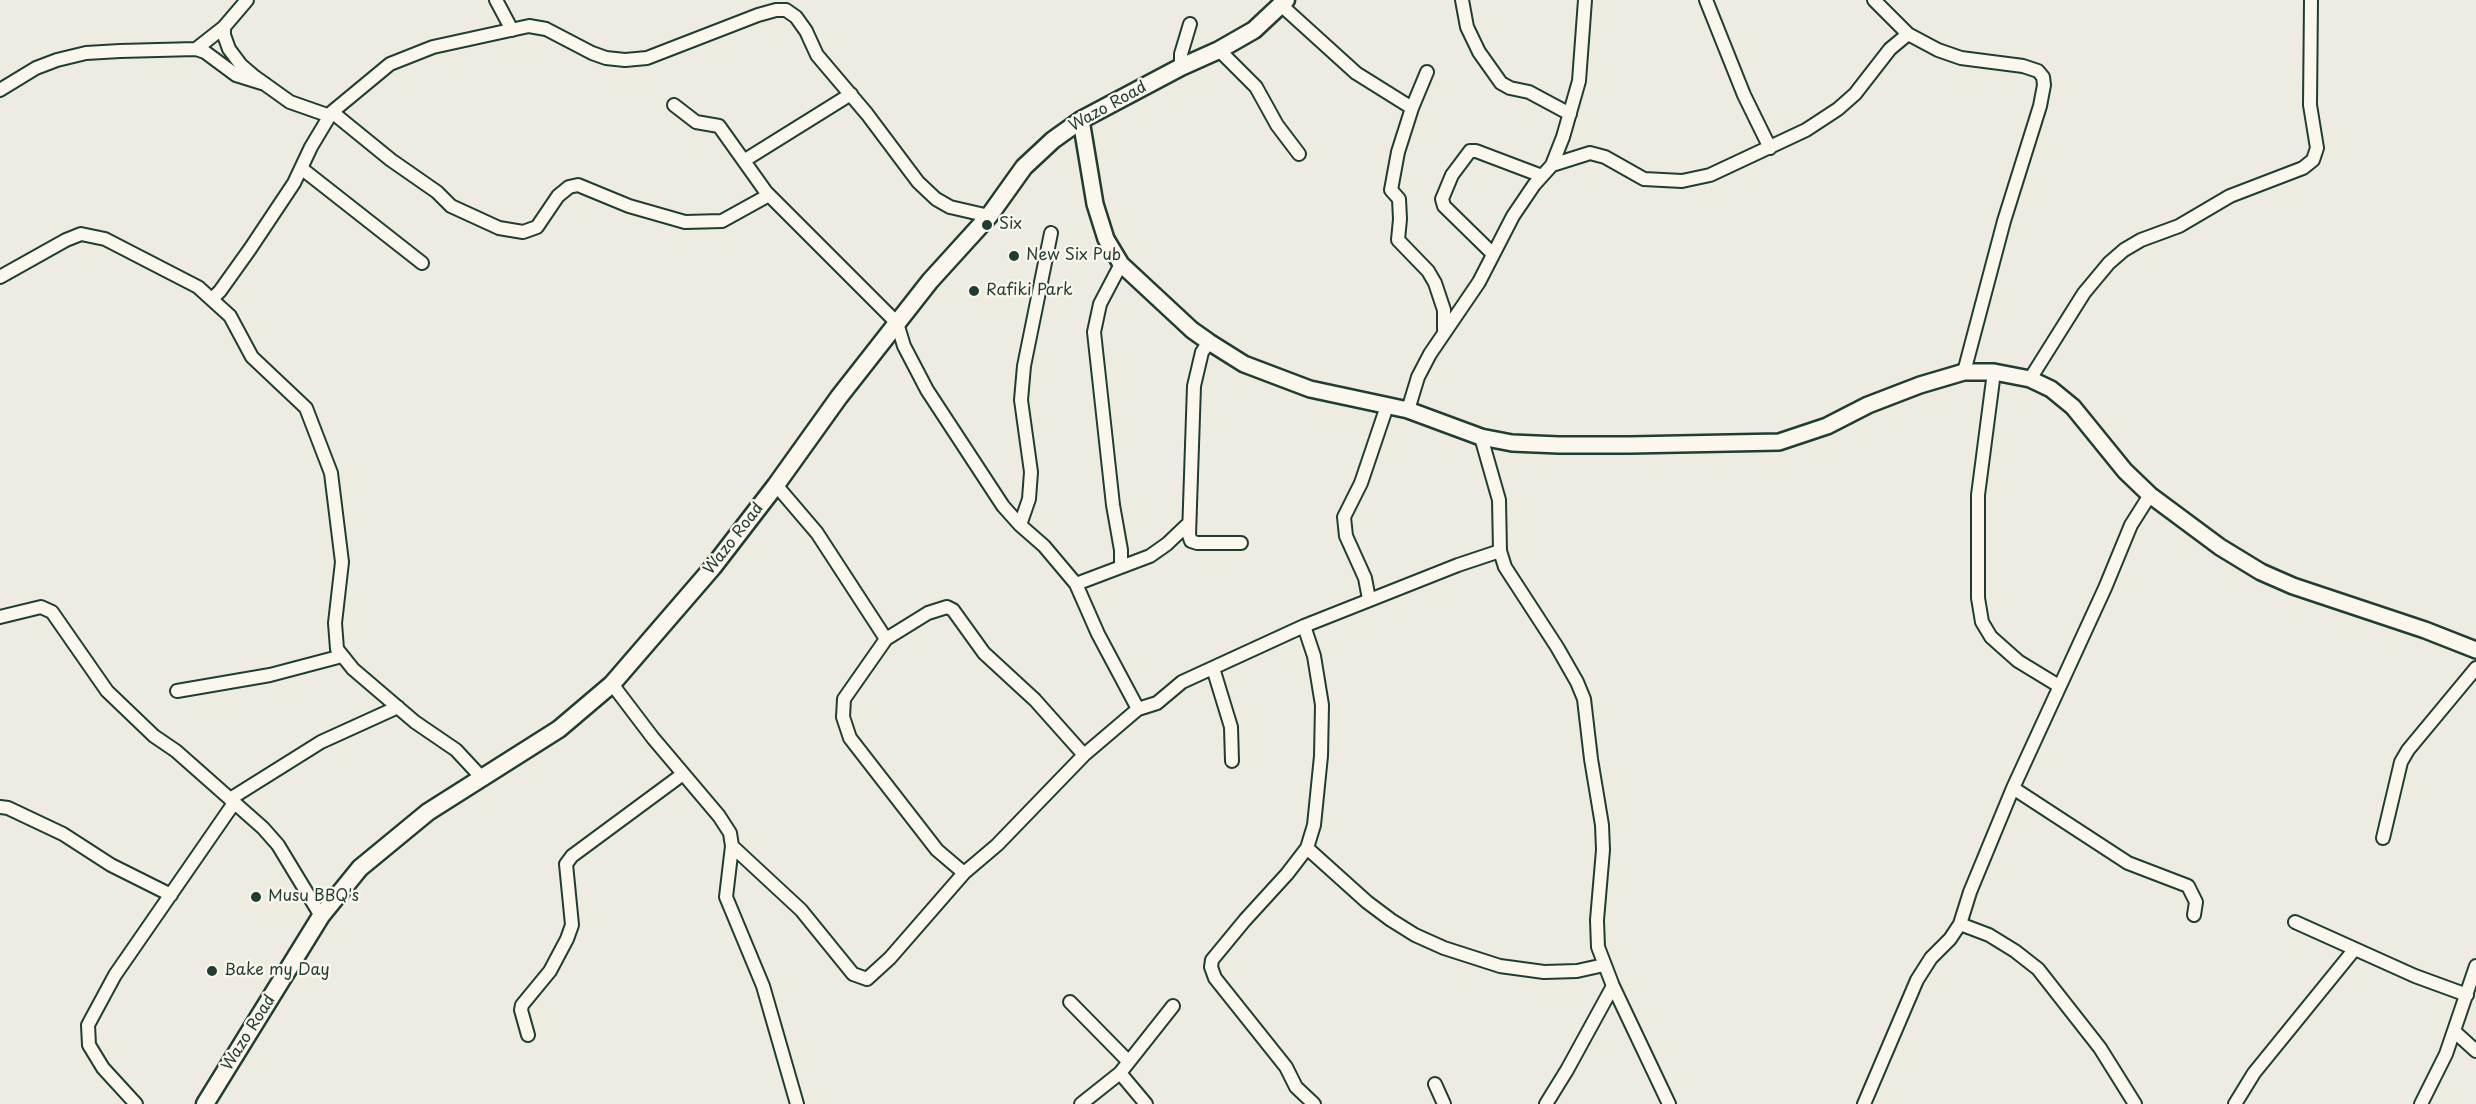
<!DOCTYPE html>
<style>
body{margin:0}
canvas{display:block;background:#eeece1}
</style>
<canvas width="2476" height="1104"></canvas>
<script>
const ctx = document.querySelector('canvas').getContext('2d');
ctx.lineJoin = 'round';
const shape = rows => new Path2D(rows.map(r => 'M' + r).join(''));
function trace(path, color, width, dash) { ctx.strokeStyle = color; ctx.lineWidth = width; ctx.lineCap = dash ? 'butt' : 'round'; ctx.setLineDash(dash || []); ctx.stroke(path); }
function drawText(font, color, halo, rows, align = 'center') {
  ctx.font = font + ' "Playpen Sans",sans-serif'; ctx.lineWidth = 4.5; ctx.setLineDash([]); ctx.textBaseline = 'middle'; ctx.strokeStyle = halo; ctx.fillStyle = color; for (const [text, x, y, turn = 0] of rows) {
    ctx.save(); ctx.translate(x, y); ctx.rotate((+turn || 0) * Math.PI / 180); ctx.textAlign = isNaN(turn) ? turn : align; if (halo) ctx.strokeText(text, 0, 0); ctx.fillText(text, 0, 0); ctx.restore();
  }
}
const minor = shape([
 [247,0,224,27,224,35,229,49,241,65,255,77,290,102,330,116],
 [496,0,512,30],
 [1462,0,1467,27,1479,52,1501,83,1510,88,1529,92,1570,114],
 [1706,0,1744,95,1770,148],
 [1874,0,1908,34,1938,50,1961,58,2023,66,2038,71,2043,77,2044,85,2040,106,2004,221,1964,372],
 [1281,5,1356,73,1412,108],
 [196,49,224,27],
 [1219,50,1256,87,1277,125,1299,154],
 [1181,67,1181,54,1190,24],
 [1427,72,1412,108,1398,152,1391,190,1399,199,1400,219,1398,240,1428,271,1435,283,1444,310,1444,330],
 [0,90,36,68,57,60,86,53,120,51,196,49,205,52,236,75,265,84],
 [674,105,696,122,719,126,766,192,897,323,904,346,927,390,1003,506,1020,525,1044,546,1076,584,1098,634,1138,709],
 [332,112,391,160,437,192,451,206,499,228,523,232,537,227,558,196,569,187,578,185,629,206,685,222,722,221,769,195],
 [745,160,851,94],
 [1552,165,1590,153,1605,157,1644,179,1682,181,1710,175,1806,130,1838,109,1855,94,1890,49,1908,34],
 [301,168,422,263],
 [1493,254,1444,206,1442,199,1452,175,1470,151,1476,151,1542,176],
 [0,277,66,240,81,234,105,239,198,287,230,316,252,357,306,408,331,473,342,562,335,623,337,649,353,669,415,722,456,750,483,779],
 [212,299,220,291,250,249,294,183,311,147,332,112,390,64,433,47,529,26,546,29,592,53,606,58,625,60,647,58,758,15,776,10,786,10,796,17,806,31,817,55,867,114,918,182,936,199,950,207,989,216],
 [1209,342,1202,352,1194,386,1189,535,1191,541,1197,543,1241,543],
 [1994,372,1978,495,1978,598,1982,622,1991,637,2018,661,2059,686],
 [2030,379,2084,293,2109,263,2124,250,2141,240,2179,226,2230,196,2303,168,2313,160,2317,148,2310,105,2311,0],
 [1408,410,1418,377,1430,354,1479,282,1513,216,1534,185,1552,165,1563,137,1579,81,1585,0],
 [1481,437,1499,500,1500,551,1505,567,1557,647,1577,682,1584,699,1591,759,1602,825,1603,850,1597,920,1598,947,1613,986,1669,1104],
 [776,485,817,533,886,639],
 [1020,525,1029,499,1031,472,1021,400,1024,366,1051,233],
 [1121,567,1121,550,1113,505,1094,332,1100,304,1121,264],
 [1076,584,1150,556,1167,544,1189,523],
 [1369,599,1365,578,1346,536,1344,517,1361,483,1387,406],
 [0,617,41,607,52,612,107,691,154,736,176,751,263,828,278,845,321,916],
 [1304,626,1314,656,1322,705,1321,756,1314,825,1307,848,1287,874,1245,920,1212,960,1211,967,1215,978,1286,1067,1296,1087,1314,1104],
 [1213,668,1231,727,1232,761],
 [612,684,653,738,719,816,730,833,732,846,726,897,763,986,797,1104],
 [177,691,270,675,342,656],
 [2013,788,2128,863,2188,886,2196,902,2194,915],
 [230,799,321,742,398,707],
 [0,807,8,808,63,834,111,865,171,895],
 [2383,838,2401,762,2408,750,2476,668],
 [732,846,801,910,853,974,867,979,890,958,964,873,997,845,1084,755,1138,709,1157,703,1182,682,1304,626,1458,565,1500,551],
 [1307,848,1367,902,1391,920,1415,935,1444,948,1500,966,1544,972,1577,971,1604,965],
 [964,873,937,850,850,738,843,717,844,699,886,639,928,613,947,607,953,610,984,653,1035,700,1084,755],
 [2295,922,2415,976,2467,995],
 [1960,924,1989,935,2015,951,2038,969,2100,1048,2135,1104],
 [1070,1002,1128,1061],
 [2455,1032,2476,1051],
 [528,1035,521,1010,522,1005,550,971,567,939,572,925,566,864,572,856,683,774],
 [1120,1073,1146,1104],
 [1435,1084,1444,1104],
 [136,1104,103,1068,89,1045,88,1025,115,975,234,803],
 [1081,1104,1120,1073,1173,1006],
 [1546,1104,1567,1070,1613,986],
 [1864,1104,1917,980,1931,958,1950,939,1960,924,1970,892,2013,788,2105,588,2131,525,2150,495],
 [2235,1104,2254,1073,2354,950],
 [2421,1104,2446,1054,2476,966]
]);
const tertiary = shape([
 [1081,120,1095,204,1106,239,1121,264,1192,330,1209,342,1244,364,1310,389,1408,410,1481,437,1512,443,1559,445,1630,445,1779,442,1827,426,1868,405,1920,385,1964,372,1994,372,2030,379,2051,389,2073,407,2125,471,2150,495,2220,547,2261,572,2293,586,2425,630,2476,650]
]);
const secondary = shape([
 [205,1104,321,916,360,868,428,812,559,729,612,684,713,567,776,485,839,397,930,281,989,216,1024,167,1053,140,1081,120,1181,67,1219,50,1254,30,1286,0]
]);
const markers = [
 [987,225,6,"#1f3d34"],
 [1014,256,6,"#1f3d34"],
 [974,291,6,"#1f3d34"],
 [256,897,6,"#1f3d34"],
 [212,971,6,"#1f3d34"]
];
const streetNames = [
 ["Wazo Road",1108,107,-29],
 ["Wazo Road",734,539,-52],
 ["Wazo Road",249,1033,-58]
];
const poiNames = [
 ["Six",999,225],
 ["New Six Pub",1026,256],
 ["Rafiki Park",986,291],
 ["Musu BBQ's",268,897],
 ["Bake my Day",224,971]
];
trace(minor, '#1f3d34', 16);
trace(tertiary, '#1f3d34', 20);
trace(secondary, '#1f3d34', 21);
trace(minor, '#fbf7ec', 12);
trace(tertiary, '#fbf7ec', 15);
trace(secondary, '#fbf7ec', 16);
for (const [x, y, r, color] of markers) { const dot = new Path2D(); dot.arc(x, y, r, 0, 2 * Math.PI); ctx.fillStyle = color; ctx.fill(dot); trace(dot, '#fbf7ec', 2); }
drawText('16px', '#1f3d34', '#fbf7ec', streetNames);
drawText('16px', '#1f3d34', '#fbf7ec', poiNames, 'left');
</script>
